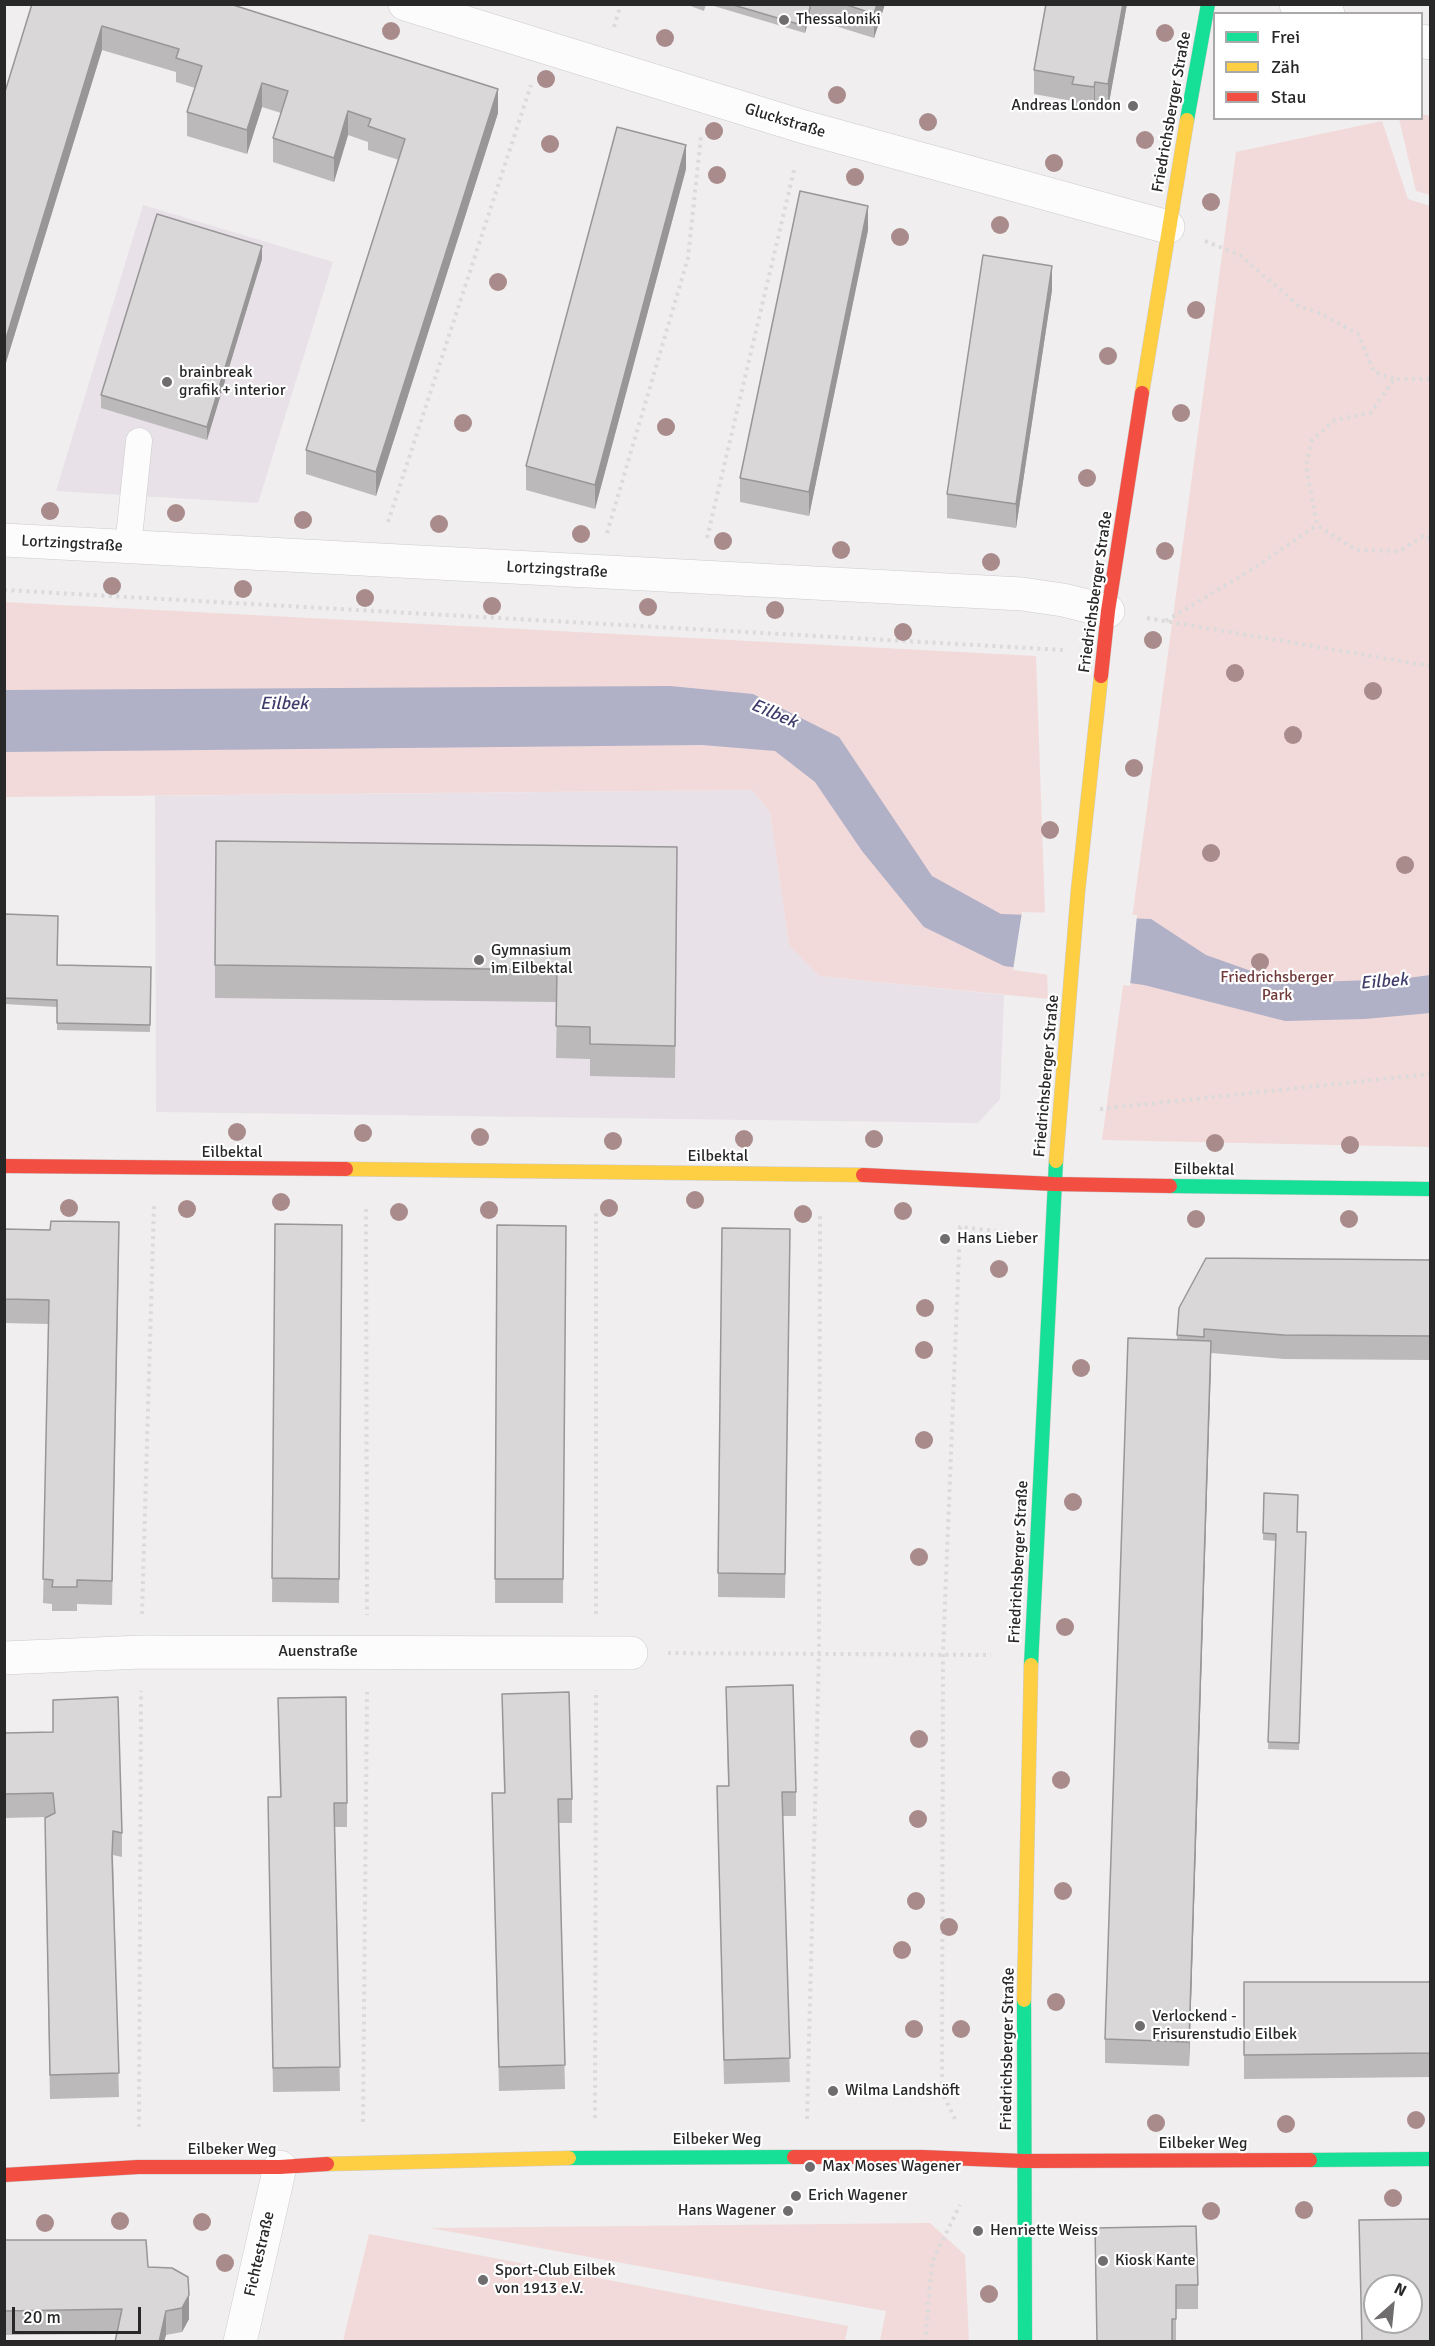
<!DOCTYPE html>
<meta charset="utf-8">
<style>
body{margin:0}
#map{position:relative;width:1435px;height:2346px;overflow:hidden;background:#f0eeef;font-family:Signika,sans-serif}
canvas{display:block}
.frame{position:absolute;inset:0;border:6px solid #292829;pointer-events:none}
.legend{position:absolute;left:1213px;top:12px;width:210px;height:108px;box-sizing:border-box;background:#fff;border:2px solid #a9a9a9;margin:0;padding:8px 10px;list-style:none;font-size:18px;color:#292829}
.legend li{display:flex;align-items:center;gap:12px;height:30px}
.legend b{width:30px;border:2px solid #a9a9a9}
.north{position:absolute;left:1363px;top:2274px;width:60px;height:60px;box-sizing:border-box;background:#fff;border:2px solid #a9a9a9;border-radius:50%;rotate:27deg;font-size:16px;font-weight:700;line-height:24px;text-align:center;color:#292829}
.north::after{content:'';display:block;margin:auto;width:21px;height:27px;background:#6f6d6e;clip-path:polygon(50% 0,100% 100%,50% 72%,0 100%)}
.scale{position:absolute;left:12px;top:2307px;width:129px;height:27px;box-sizing:border-box;border:3px solid #292829;border-top:0;padding-left:8px;font-size:18px;line-height:21px;white-space:nowrap;color:#292829;-webkit-text-stroke:4px #fff;paint-order:stroke}
</style>
<div id="map">
<canvas width="1435" height="2346"></canvas>
<div class="frame"></div>
<ul class="legend">
<li><b style="height:8px;background:#16e098"></b>Frei</li>
<li><b style="height:8px;background:#ffcf43"></b>Zäh</li>
<li><b style="height:8px;background:#f24e42"></b>Stau</li>
</ul>
<div class="north">N</div>
<div class="scale">20 m</div>
</div>
<script>
const ctx = document.querySelector('canvas').getContext('2d');
ctx.lineJoin = 'round';
function fill(path, color) { ctx.fillStyle = color; ctx.fill(path, 'evenodd'); }
const shape = rows => new Path2D(rows.map(r => 'M' + r).join(''));
function trace(path, color, width, dash) { ctx.strokeStyle = color; ctx.lineWidth = width; ctx.lineCap = dash ? 'butt' : 'round'; ctx.setLineDash(dash || []); ctx.stroke(path); }
function drawText(font, color, halo, rows, align = 'center') {
  ctx.font = font + ' Signika,sans-serif'; ctx.lineWidth = 4.5; ctx.setLineDash([]); ctx.textBaseline = 'middle'; ctx.strokeStyle = halo; ctx.fillStyle = color; for (const [text, x, y, turn = 0] of rows) {
    ctx.save(); ctx.translate(x, y); ctx.rotate((+turn || 0) * Math.PI / 180); ctx.textAlign = isNaN(turn) ? turn : align; if (halo) ctx.strokeText(text, 0, 0); ctx.fillText(text, 0, 0); ctx.restore();
  }
}
const built = shape([
 [143,205,333,262,258,503,56,491],
 [752,790,770,812,789,945,819,976,1004,995,1000,1099,978,1123,156,1112,155,796]
]);
const green = shape([
 [1422,114,1430,116,1430,195,1416,191,1399,119,1422,118],
 [1382,121,1408,199,1430,206,1430,1147,1102,1140,1236,152],
 [4,602,1036,656,1048,999,819,976,789,945,770,812,752,790,5,797],
 [930,2223,965,2255,969,2341,880,2341,886,2311,430,2228],
 [369,2234,848,2326,845,2341,343,2341]
]);
const water = shape([
 [670,686,753,694,839,737,932,876,1001,914,1151,919,1206,955,1285,983,1401,979,1430,975,1430,1013,1365,1019,1285,1021,1144,985,1004,966,924,927,862,851,815,782,775,751,702,745,5,752,4,690]
]);
const pier = shape([
 [1022,912,1137,915,1130,986,1013,970]
]);
const path = shape([
 [614,27,621,4],
 [1205,241,1240,255,1299,306,1321,314,1358,334,1374,372,1395,379],
 [1430,379,1395,379,1370,413,1335,420,1312,440,1306,466,1317,525,1356,550,1400,551,1423,536,1430,538],
 [388,522,531,85],
 [607,533,688,258,701,136],
 [707,538,795,166],
 [4,590,1064,650],
 [1147,618,1430,666],
 [1166,621,1254,568,1317,525],
 [1100,1109,1430,1074],
 [366,1209,367,1615],
 [142,1614,154,1205],
 [596,1614,596,1210],
 [668,1653,991,1655],
 [595,2118,596,1690],
 [807,2119,819,1654,820,1212],
 [955,2119,942,2092,943,1654,960,1227,1014,1233],
 [363,2122,367,1692],
 [139,2127,141,1691],
 [925,2342,932,2262,960,2205]
]);
const lane = shape([
 [128,547,139,441]
]);
const street = shape([
 [405,4,804,127,1168,227],
 [1296,4,1328,14],
 [1422,41,1430,43],
 [4,540,1022,594,1063,600,1108,611],
 [4,1658,141,1652,631,1653],
 [240,2342,280,2167]
]);
const fast = shape([
 [1187,120,1208,4],
 [1170,1186,1430,1189],
 [1031,1665,1056,1161],
 [1024,2000,1025,2342],
 [569,2158,794,2157],
 [1310,2160,1430,2159]
]);
const slow = shape([
 [1142,393,1187,120],
 [1056,1161,1078,891,1101,676],
 [346,1169,863,1175],
 [1024,2000,1031,1665],
 [327,2164,569,2158]
]);
const jam = shape([
 [1101,676,1108,611,1142,393],
 [4,1166,346,1169],
 [863,1175,1054,1184,1170,1186],
 [794,2157,922,2157,1024,2161,1310,2160],
 [4,2175,138,2167,280,2167,327,2164]
]);
const trees = [
 [391,31],
 [1165,33],
 [665,38],
 [546,79],
 [837,95],
 [928,122],
 [714,131],
 [1145,140],
 [550,144],
 [1054,163],
 [717,175],
 [855,177],
 [1211,202],
 [1000,225],
 [900,237],
 [498,282],
 [1196,310],
 [1108,356],
 [1181,413],
 [463,423],
 [666,427],
 [1087,478],
 [50,511],
 [176,513],
 [303,520],
 [439,524],
 [581,534],
 [723,541],
 [841,550],
 [1165,551],
 [991,562],
 [112,586],
 [243,589],
 [365,598],
 [492,606],
 [648,607],
 [775,610],
 [903,632],
 [1153,640],
 [1235,673],
 [1373,691],
 [1293,735],
 [1134,768],
 [1050,830],
 [1211,853],
 [1405,865],
 [1260,962],
 [237,1132],
 [363,1133],
 [480,1137],
 [744,1139],
 [874,1139],
 [613,1141],
 [1215,1143],
 [1350,1145],
 [695,1200],
 [281,1202],
 [69,1208],
 [609,1208],
 [187,1209],
 [489,1210],
 [903,1211],
 [399,1212],
 [803,1214],
 [1196,1219],
 [1349,1219],
 [999,1269],
 [925,1308],
 [924,1350],
 [1081,1368],
 [924,1440],
 [1073,1502],
 [919,1557],
 [1065,1627],
 [919,1739],
 [1061,1780],
 [918,1819],
 [1063,1891],
 [916,1901],
 [949,1927],
 [902,1950],
 [1056,2002],
 [914,2029],
 [961,2029],
 [1416,2120],
 [1156,2123],
 [1286,2124],
 [1393,2198],
 [1304,2210],
 [1211,2211],
 [120,2221],
 [202,2222],
 [45,2223],
 [225,2263],
 [989,2294]
];
const wall = shape([
 [32,4,498,113,376,496,306,474,306,450,399,160,368,150,368,142,348,135,334,182,273,162,273,138,281,113,262,107,247,154,187,136,187,112,195,88,176,82,176,72,102,50,4,369,4,95],
 [685,4,706,4,704,11],
 [707,4,885,4,874,38,810,18,810,15,805,33],
 [1046,4,1127,4,1108,108,1095,106,1094,111,1072,108,1072,101,1034,94,1034,70],
 [686,169,595,509,526,490,526,466],
 [868,230,809,516,740,502,740,478],
 [262,259,207,440,101,408,101,395],
 [1052,290,1016,528,947,518,947,494],
 [677,847,675,1078,590,1076,590,1059,556,1058,557,1002,215,998,215,965],
 [4,914,57,965,151,967,150,1032,57,1030,57,1007,4,1004],
 [275,1224,342,1225,339,1603,272,1602],
 [497,1225,566,1226,563,1603,495,1603],
 [4,1229,119,1246,112,1605,77,1604,77,1611,52,1611,52,1604,43,1603,49,1324,4,1323],
 [790,1229,785,1598,718,1597,718,1573],
 [1431,1260,1431,1360,1284,1359,1211,1353,1189,2066,1105,2063,1105,2039,1177,1340,1179,1308],
 [1264,1493,1297,1532,1306,1532,1299,1750,1268,1749,1276,1541,1263,1540],
 [726,1687,796,1792,796,1816,783,1816,790,2082,724,2084,717,1786,728,1786],
 [502,1694,572,1799,572,1823,559,1823,565,2089,499,2091,492,1793,504,1793],
 [278,1698,347,1803,347,1827,335,1827,340,2091,273,2092,268,1797,280,1797],
 [4,1733,122,1833,122,1857,113,1855,119,2097,50,2099,45,1842,45,1818,46,1817,4,1818],
 [1244,1982,1431,1982,1431,2077,1244,2079],
 [1095,2228,1198,2285,1198,2309,1176,2309,1176,2342,1097,2342],
 [4,2240,148,2267,172,2268,189,2319,182,2332,166,2335,164,2342,115,2342,116,2334,4,2335]
]);
const shadedWall = shape([
 [877,4,885,4,874,38,874,14],
 [1123,4,1127,4,1108,108,1108,84],
 [810,8,810,15,805,33,805,26],
 [102,26,102,50,4,369,4,345],
 [1095,82,1095,106,1094,111,1094,87],
 [262,83,262,107,247,154,247,130],
 [498,89,498,113,376,496,376,472],
 [348,111,348,135,334,182,334,158],
 [686,145,686,169,595,509,595,485],
 [868,206,868,230,809,516,809,492],
 [262,246,262,259,207,440,207,427],
 [1052,266,1052,290,1016,528,1016,504],
 [1211,1341,1211,1365,1189,2066,1189,2042],
 [189,2295,189,2319,182,2332,182,2308],
 [166,2311,166,2335,164,2342,159,2342]
]);
const building = shape([
 [32,4,230,4,498,89,376,472,306,450,405,139,368,126,371,119,348,111,334,158,273,138,288,91,262,83,247,130,187,112,202,66,176,58,179,49,102,26,4,345,4,95,32,4],
 [730,4,810,4,810,8,805,26,730,4],
 [844,4,877,4,874,14,844,4],
 [1046,4,1123,4,1108,84,1095,82,1094,87,1072,84,1074,77,1034,70,1046,4],
 [617,127,686,145,595,485,526,466,617,127],
 [800,191,868,206,809,492,740,478,800,191],
 [157,214,262,246,207,427,101,395,157,214],
 [983,255,1052,266,1016,504,947,494,983,255],
 [216,841,677,847,675,1046,590,1044,590,1027,556,1026,557,970,215,965,216,841],
 [4,914,58,916,57,965,151,967,150,1025,57,1023,57,1000,4,998,4,914],
 [51,1221,119,1222,112,1581,77,1580,77,1587,52,1587,53,1580,43,1579,49,1300,4,1299,4,1229,50,1230,51,1221],
 [275,1224,342,1225,339,1579,272,1578,275,1224],
 [497,1225,566,1226,563,1579,495,1579,497,1225],
 [722,1228,790,1229,785,1574,718,1573,722,1228],
 [1206,1258,1431,1260,1431,1336,1284,1335,1204,1329,1204,1337,1177,1335,1179,1308,1206,1258],
 [1128,1338,1211,1341,1189,2042,1105,2039,1128,1338],
 [1264,1493,1298,1495,1297,1532,1306,1532,1299,1743,1268,1742,1276,1534,1263,1533,1264,1493],
 [793,1685,796,1792,782,1792,790,2058,724,2060,717,1786,729,1786,726,1687,793,1685],
 [569,1692,572,1799,558,1799,565,2065,499,2067,492,1793,505,1793,502,1694,569,1692],
 [118,1697,122,1833,113,1831,112,1855,119,2073,50,2075,45,1818,55,1813,53,1793,4,1794,4,1733,53,1732,53,1700,118,1697],
 [346,1697,347,1803,334,1803,340,2067,273,2068,268,1797,281,1797,278,1698,346,1697],
 [1244,1982,1431,1982,1431,2053,1244,2055,1244,1982],
 [1431,2219,1431,2342,1362,2342,1359,2220,1431,2219],
 [1375,2286,1411,2286,1411,2322,1375,2322,1375,2286],
 [1196,2226,1198,2285,1176,2285,1176,2319,1172,2319,1172,2342,1097,2342,1095,2228,1196,2226],
 [4,2240,146,2240,148,2267,172,2268,188,2277,189,2295,182,2308,166,2311,159,2342,115,2342,122,2309,4,2311,4,2240]
]);
const markers = [
 [784,20,6,"#6f6d6e"],
 [1133,106,6,"#6f6d6e"],
 [167,382,6,"#6f6d6e"],
 [479,960,6,"#6f6d6e"],
 [945,1239,6,"#6f6d6e"],
 [1140,2026,6,"#6f6d6e"],
 [833,2091,6,"#6f6d6e"],
 [810,2167,6,"#6f6d6e"],
 [796,2196,6,"#6f6d6e"],
 [788,2211,6,"#6f6d6e"],
 [978,2231,6,"#6f6d6e"],
 [1103,2261,6,"#6f6d6e"],
 [483,2280,6,"#6f6d6e"]
];
const poiNames = [
 ["Thessaloniki",796,20],
 ["Andreas London",1121,106,"right"],
 ["brainbreak",179,373],
 ["grafik + interior",179,391],
 ["Gymnasium",491,951],
 ["im Eilbektal",491,969],
 ["Hans Lieber",957,1239],
 ["Verlockend -",1152,2017],
 ["Frisurenstudio Eilbek",1152,2035],
 ["Wilma Landshöft",845,2091],
 ["Max Moses Wagener",822,2167],
 ["Erich Wagener",808,2196],
 ["Hans Wagener",776,2211,"right"],
 ["Henriette Weiss",990,2231],
 ["Kiosk Kante",1115,2261],
 ["Sport-Club Eilbek",495,2271],
 ["von 1913 e.V.",495,2289]
];
const streetNames = [
 ["Friedrichsberger Straße",1172,112,-80],
 ["Gluckstraße",785,121,17],
 ["Lortzingstraße",72,544,3],
 ["Lortzingstraße",557,570,3],
 ["Friedrichsberger Straße",1096,592,-82],
 ["Friedrichsberger Straße",1047,1076,-85],
 ["Eilbektal",232,1153],
 ["Eilbektal",718,1157],
 ["Eilbektal",1204,1170,1],
 ["Friedrichsberger Straße",1019,1562,-87],
 ["Auenstraße",318,1652],
 ["Friedrichsberger Straße",1008,2049,-89],
 ["Eilbeker Weg",717,2140],
 ["Eilbeker Weg",1203,2144],
 ["Eilbeker Weg",232,2150],
 ["Fichtestraße",260,2254,-77]
];
const parkNames = [
 ["Friedrichsberger",1277,978],
 ["Park",1277,996]
];
const waterNames = [
 ["Eilbek",284,704],
 ["Eilbek",774,714,23],
 ["Eilbek",1384,982,-5]
];
fill(built, '#e8e1e7');
fill(green, '#f2dada');
fill(water, '#b0b0c7');
fill(pier, '#f0eeef');
trace(lane, '#cccbcc', 27);
trace(street, '#cccbcc', 34);
trace(fast, '#cccbcc', 15);
trace(slow, '#cccbcc', 15);
trace(jam, '#cccbcc', 15);
trace(path, '#dcdadb', 4, [3, 4.5]);
trace(lane, '#fdfcfd', 26);
trace(street, '#fdfcfd', 33);
trace(fast, '#16e098', 14);
trace(slow, '#ffcf43', 14);
trace(jam, '#f24e42', 14);
ctx.fillStyle = '#aa8b8c';
for (const [x, y] of trees) { ctx.beginPath(); ctx.arc(x, y, 9, 0, 2 * Math.PI); ctx.fill(); }
fill(wall, '#bbb9ba');
fill(shadedWall, '#989697');
fill(building, '#d9d7d8');
trace(building, '#989697', 1.5);
for (const [x, y, r, color] of markers) { const dot = new Path2D(); dot.arc(x, y, r, 0, 2 * Math.PI); ctx.fillStyle = color; ctx.fill(dot); trace(dot, '#fff', 2); }
drawText('16px', '#292829', '#fff', poiNames, 'left');
drawText('16px', '#292829', '#fff', streetNames);
drawText('16px', '#713a3b', '#fff', parkNames);
drawText('italic 18px', '#3f3d6b', '#fff', waterNames);
</script>
